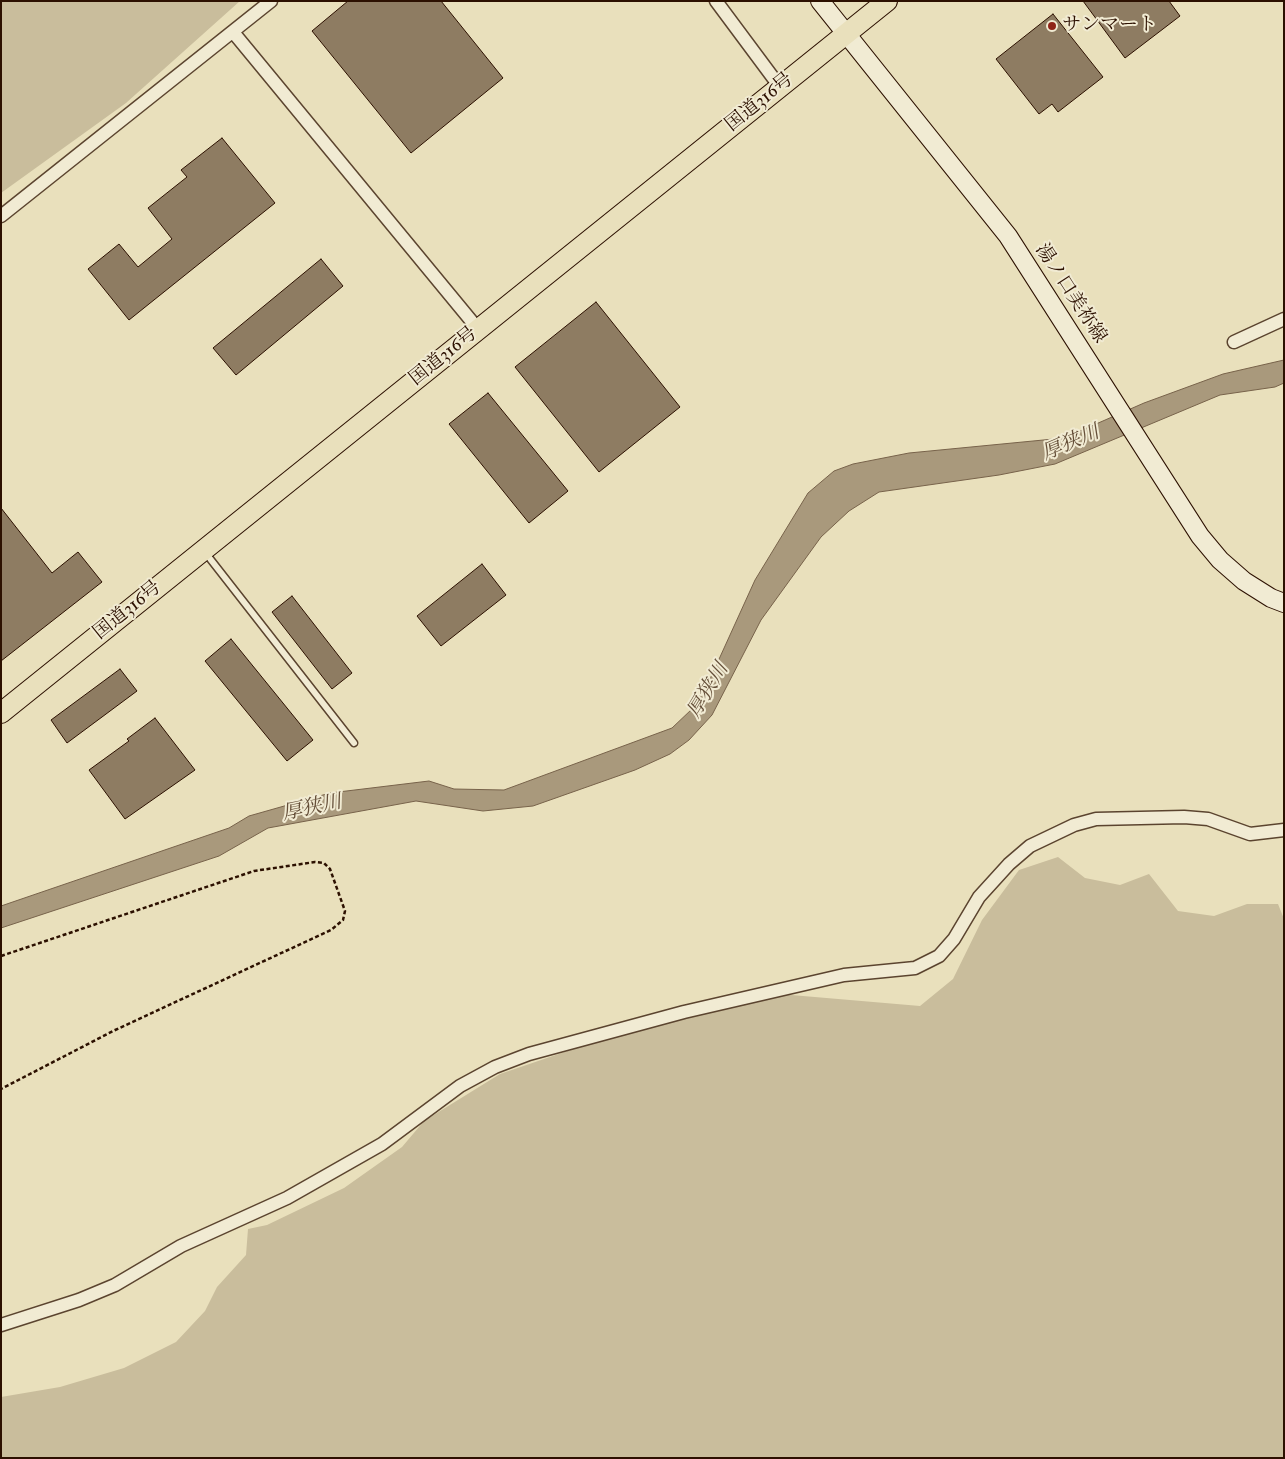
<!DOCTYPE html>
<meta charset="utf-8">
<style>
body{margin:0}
#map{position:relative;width:1285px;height:1459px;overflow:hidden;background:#e9e0bc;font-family:"IM FELL Double Pica",serif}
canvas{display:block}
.frame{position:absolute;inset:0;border:2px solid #2c1000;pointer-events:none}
</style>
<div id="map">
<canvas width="1285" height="1459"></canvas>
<div class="frame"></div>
</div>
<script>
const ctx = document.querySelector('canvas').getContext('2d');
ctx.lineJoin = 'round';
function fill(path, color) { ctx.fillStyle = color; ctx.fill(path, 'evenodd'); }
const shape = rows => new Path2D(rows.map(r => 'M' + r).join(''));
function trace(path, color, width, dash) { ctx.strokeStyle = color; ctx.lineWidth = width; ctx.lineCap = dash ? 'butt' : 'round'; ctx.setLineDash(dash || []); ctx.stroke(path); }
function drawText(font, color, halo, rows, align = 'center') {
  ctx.font = font + ' "IM FELL Double Pica","Noto Serif JP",serif'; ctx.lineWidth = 4; ctx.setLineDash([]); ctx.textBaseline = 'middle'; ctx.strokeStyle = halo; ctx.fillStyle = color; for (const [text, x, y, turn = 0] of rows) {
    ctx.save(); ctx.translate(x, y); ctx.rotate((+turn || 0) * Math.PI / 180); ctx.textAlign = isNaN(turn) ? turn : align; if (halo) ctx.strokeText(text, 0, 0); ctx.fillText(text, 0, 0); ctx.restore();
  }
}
const green = shape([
 [1,1,240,1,126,103,1,193],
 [1058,857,1085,878,1120,885,1149,874,1178,911,1214,916,1247,904,1278,904,1284,919,1284,1458,1,1458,1,1397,60,1387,124,1368,176,1342,205,1311,217,1287,246,1255,248,1229,267,1225,344,1188,402,1147,424,1121,500,1074,591,1043,768,993,920,1006,953,979,982,920,1019,870]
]);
const water = shape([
 [1284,360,1284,383,1275,387,1220,395,1055,464,999,475,879,492,849,511,821,537,761,620,712,715,689,740,670,754,635,770,533,806,483,811,416,801,268,828,219,856,1,928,1,906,229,828,249,816,330,793,429,781,454,789,504,790,672,728,692,709,710,679,755,580,808,493,834,471,853,464,909,453,1064,438,1144,403,1223,374,1284,360]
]);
const building = shape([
 [348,1,441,1,503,78,411,153,312,31,348,1],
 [1083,1,1169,1,1180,16,1125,58,1083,1],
 [1053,14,1103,77,1058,112,1052,104,1039,114,996,59,1053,14],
 [222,138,275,203,129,320,88,269,119,244,138,267,172,239,148,208,187,177,181,170,222,138],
 [321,259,343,286,236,375,213,348,321,259],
 [596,302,680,407,599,472,515,367,596,302],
 [488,393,568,491,529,523,449,424,488,393],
 [1,508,52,573,78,552,102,582,1,661,1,508],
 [482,564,506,595,441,646,417,616,482,564],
 [292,596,352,673,332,689,272,612,292,596],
 [231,639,313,740,287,761,205,661,231,639],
 [120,669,137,691,67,743,51,720,120,669],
 [155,718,195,770,125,819,89,770,129,741,127,739,155,718]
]);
const path = shape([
 [1,956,254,871,315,862,324,863,330,869,345,911,343,920,331,930,113,1031,1,1089]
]);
const service = shape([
 [204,551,354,743]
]);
const minor = shape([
 [716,1,780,87],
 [233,32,478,329],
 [1,216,271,1],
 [1234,342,1284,319],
 [1,1325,79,1300,115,1285,181,1246,287,1198,382,1144,460,1086,495,1067,529,1054,684,1012,844,975,915,968,939,956,954,939,979,897,1009,864,1030,846,1074,825,1096,819,1184,817,1208,819,1250,834,1284,830]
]);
const secondary = shape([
 [820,1,1008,236,1200,536,1220,560,1244,581,1271,598,1284,603]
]);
const trunk = shape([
 [1,713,887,1]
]);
const markers = [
 [1052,26,5,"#8f2418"]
];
const poiNames = [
 ["サンマート",1062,26]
];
const streetNames = [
 ["国道316号",760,103,-39],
 ["湯ノ口美祢線",1070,294,57],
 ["国道316号",444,357,-39],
 ["国道316号",128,611,-39]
];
const waterNames = [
 ["厚狭川",1071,444,-23],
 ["厚狭川",709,691,-59],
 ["厚狭川",312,809,-12]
];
fill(green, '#c9bd9c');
fill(water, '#a9997c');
trace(water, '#77624a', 1);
fill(building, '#8e7c62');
trace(building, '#2c1000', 1);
trace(service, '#5b442f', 9);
trace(minor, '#5b442f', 15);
trace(secondary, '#2c1000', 20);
trace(trunk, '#2c1000', 22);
trace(path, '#2c1000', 2.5, [4, 2.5]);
trace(service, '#f1ebd3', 6);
trace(minor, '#f1ebd3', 12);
trace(secondary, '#f1ebd3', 18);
trace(trunk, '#e9e0bc', 20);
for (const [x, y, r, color] of markers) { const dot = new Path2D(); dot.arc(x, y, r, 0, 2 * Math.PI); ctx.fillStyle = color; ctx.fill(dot); trace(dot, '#f1ebd3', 2); }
drawText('19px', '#2c1000', '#f1ebd3', poiNames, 'left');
drawText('19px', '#2c1000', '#f1ebd3', streetNames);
drawText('italic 20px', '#644e38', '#f1ebd3', waterNames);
</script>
